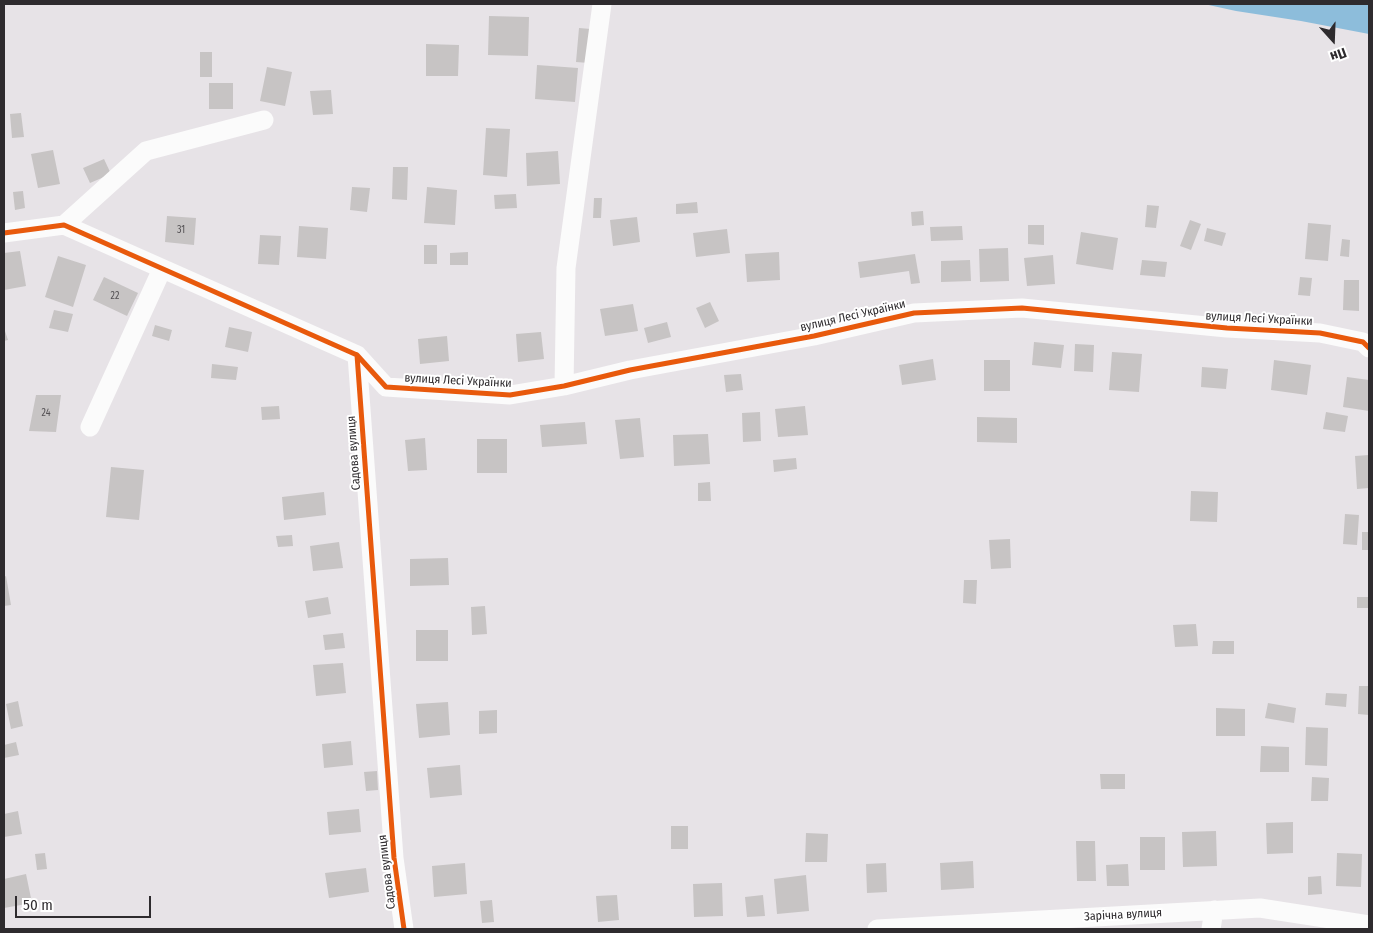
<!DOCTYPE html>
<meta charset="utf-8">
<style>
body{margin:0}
#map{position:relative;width:1373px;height:933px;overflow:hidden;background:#e7e3e7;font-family:"Fira Sans Condensed",sans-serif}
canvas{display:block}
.frame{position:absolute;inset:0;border:5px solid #2e2b2e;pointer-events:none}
.north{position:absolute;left:1308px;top:15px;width:50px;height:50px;-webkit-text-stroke:4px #fff;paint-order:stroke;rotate:160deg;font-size:14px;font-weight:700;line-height:20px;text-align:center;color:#2e2b2e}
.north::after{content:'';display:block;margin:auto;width:18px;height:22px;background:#2e2b2e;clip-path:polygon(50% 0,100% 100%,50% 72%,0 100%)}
.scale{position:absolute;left:15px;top:896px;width:136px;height:22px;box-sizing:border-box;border:2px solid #2e2b2e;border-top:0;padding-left:6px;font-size:15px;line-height:18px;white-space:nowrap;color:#2e2b2e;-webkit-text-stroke:4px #fff;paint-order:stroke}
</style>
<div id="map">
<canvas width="1373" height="933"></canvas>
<div class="frame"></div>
<div class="north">Пн</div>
<div class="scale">50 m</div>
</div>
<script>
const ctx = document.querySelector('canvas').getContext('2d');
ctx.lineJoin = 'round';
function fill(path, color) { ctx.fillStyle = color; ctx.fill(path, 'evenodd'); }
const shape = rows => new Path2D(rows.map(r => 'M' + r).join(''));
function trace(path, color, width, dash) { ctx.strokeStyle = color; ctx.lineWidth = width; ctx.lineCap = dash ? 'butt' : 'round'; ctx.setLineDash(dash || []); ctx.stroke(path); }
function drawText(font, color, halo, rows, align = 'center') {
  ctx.font = font + ' "Fira Sans Condensed",sans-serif'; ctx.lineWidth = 4; ctx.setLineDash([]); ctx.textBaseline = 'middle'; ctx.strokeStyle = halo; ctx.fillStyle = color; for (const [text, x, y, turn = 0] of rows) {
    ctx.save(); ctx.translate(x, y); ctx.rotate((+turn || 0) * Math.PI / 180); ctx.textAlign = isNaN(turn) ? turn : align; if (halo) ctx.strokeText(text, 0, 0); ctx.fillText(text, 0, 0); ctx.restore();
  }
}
const water = shape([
 [1204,4,1369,4,1369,34,1301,21,1236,11]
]);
const building = shape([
 [489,16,529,17,528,56,488,55],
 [579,28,591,29,589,63,576,62],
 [426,44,459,45,458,76,426,76],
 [200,52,212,52,212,77,200,77],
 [537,65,578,68,575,102,535,99],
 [267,67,292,72,285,106,260,101],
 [209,83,233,83,233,109,209,109],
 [331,90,333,114,313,115,310,91],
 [21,113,24,137,12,138,10,114],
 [486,128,510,129,507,177,483,175],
 [53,150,60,184,38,188,31,154],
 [558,151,560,184,527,186,526,153],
 [104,159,111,174,90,183,83,168],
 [393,167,408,167,407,200,392,199],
 [352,187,370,188,367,212,350,210],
 [427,187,457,190,455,225,424,223],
 [23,191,25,208,15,210,13,192],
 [516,194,517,208,495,209,494,195],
 [594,198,602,198,601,218,593,218],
 [697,202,698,213,676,214,676,204],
 [1147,205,1159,206,1156,228,1145,227],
 [923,211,924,225,912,226,911,212],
 [167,216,196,218,194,245,165,242],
 [637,217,640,242,613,246,610,220],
 [1190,220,1201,224,1191,250,1180,246],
 [1308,223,1331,225,1328,261,1305,259],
 [1028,225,1044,225,1044,245,1028,244],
 [299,226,328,228,326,259,297,257],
 [962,226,963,240,931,241,930,227],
 [1207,228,1226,233,1222,246,1204,241],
 [727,229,730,253,696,257,693,233],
 [1081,232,1118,238,1113,270,1076,264],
 [260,235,281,236,279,265,258,264],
 [1342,239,1350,240,1349,257,1340,256],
 [424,245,437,245,437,264,424,264],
 [1008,248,1009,281,980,282,979,249],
 [20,251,26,286,4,290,4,253],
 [468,252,468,265,450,265,450,253],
 [779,252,780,280,747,282,745,254],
 [915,254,920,283,911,284,909,271,860,278,858,262],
 [1053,255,1055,284,1027,286,1024,258],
 [58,256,86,265,73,307,45,297],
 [970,260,971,281,941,282,941,261],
 [1142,260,1167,262,1165,277,1140,275],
 [104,277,138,293,127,316,93,300],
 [1300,277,1312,278,1310,296,1298,295],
 [1344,280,1359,280,1359,311,1343,310],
 [710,302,719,321,705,328,696,308],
 [633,304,638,331,605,336,600,309],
 [54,310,73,314,68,332,49,328],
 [667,322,671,337,648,343,644,328],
 [155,325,172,330,169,341,152,336],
 [229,327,252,332,248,352,225,347],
 [4,328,8,340,4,341],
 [541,332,544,359,518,362,516,334],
 [447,336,449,361,420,364,418,339],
 [1034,342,1064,345,1061,368,1032,365],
 [1075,344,1094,345,1093,372,1074,371],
 [1112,352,1142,354,1139,392,1109,390],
 [933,359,936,380,902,385,899,365],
 [984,360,1010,360,1010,391,984,391],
 [1274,360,1311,365,1307,395,1271,390],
 [212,364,238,367,236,380,211,378],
 [1202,367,1228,369,1226,389,1201,387],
 [741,374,743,390,726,392,724,375],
 [1347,377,1369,380,1369,411,1343,407],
 [36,395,61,395,56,432,29,431],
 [279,406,280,419,262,420,261,407],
 [805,406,808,435,778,437,775,409],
 [760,412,761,441,743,442,742,413],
 [1326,412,1348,416,1345,432,1323,429],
 [977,417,1017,418,1017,443,977,442],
 [640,418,644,457,620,459,615,420],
 [585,422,587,444,542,447,540,425],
 [708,434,710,464,674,466,673,435],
 [425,438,427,470,408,471,405,440],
 [477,439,507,439,507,473,477,473],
 [1369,455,1369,488,1357,489,1355,456],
 [796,458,797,469,774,472,773,460],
 [111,467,144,470,139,520,106,517],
 [710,482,711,501,698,501,698,483],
 [1191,491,1218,492,1217,522,1190,521],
 [324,492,326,515,284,520,282,497],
 [1345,514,1359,515,1357,545,1343,544],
 [1362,532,1369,532,1369,550,1362,550],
 [292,535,293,546,278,547,276,536],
 [1010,539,1011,568,991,569,989,540],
 [339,542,343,568,313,571,310,546],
 [448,558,449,585,410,586,410,559],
 [6,576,11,605,4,606,4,577],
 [964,580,977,580,976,604,963,603],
 [328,597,331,614,308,618,305,601],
 [1357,597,1369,597,1369,608,1357,608],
 [485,606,487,634,472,635,471,607],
 [1196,624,1198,646,1175,647,1173,625],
 [416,630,448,630,448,661,416,661],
 [343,633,345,648,325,650,323,635],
 [1213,641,1234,641,1234,654,1212,654],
 [343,663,346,693,316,696,313,665],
 [1359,686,1369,686,1369,715,1358,714],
 [1326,693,1347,694,1346,707,1325,705],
 [18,701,23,726,11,729,6,704],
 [448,702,450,735,419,738,416,704],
 [1268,703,1296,708,1294,723,1265,718],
 [1216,708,1245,709,1245,736,1216,736],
 [497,710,497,733,479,734,479,711],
 [1306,727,1328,728,1327,766,1305,765],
 [351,741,353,765,324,768,322,744],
 [16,742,19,755,4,758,4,745],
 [1261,746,1289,747,1289,772,1260,772],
 [460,765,462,795,430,798,427,768],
 [377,771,378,790,366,791,364,772],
 [1100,774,1125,774,1125,789,1101,789],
 [1312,777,1329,778,1328,801,1311,801],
 [359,809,361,832,329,835,327,812],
 [18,811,22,834,4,837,4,814],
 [1293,822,1293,853,1267,854,1266,823],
 [671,826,688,826,688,849,671,849],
 [1216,831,1217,866,1183,867,1182,832],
 [806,833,828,834,827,862,805,862],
 [1140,837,1165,837,1165,870,1140,870],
 [1076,841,1095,841,1096,881,1077,881],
 [45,853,47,869,37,870,35,854],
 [1337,853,1362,854,1361,887,1336,886],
 [973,861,974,888,941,890,940,863],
 [465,863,467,894,434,897,432,866],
 [886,863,887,892,867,893,866,864],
 [1128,864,1129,886,1107,886,1106,865],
 [366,868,369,892,329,898,325,873],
 [26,874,32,903,4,908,4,879],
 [806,875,809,911,777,914,774,879],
 [1321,876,1322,894,1308,895,1308,877],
 [722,883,723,916,694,917,693,884],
 [617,895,619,920,598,922,596,896],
 [763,895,765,916,747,917,745,897],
 [492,900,494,922,482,923,480,901]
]);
const minor = shape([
 [64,225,146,151,264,120],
 [4,233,64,225,357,355,394,858,404,929],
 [357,355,386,387,510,395,564,386,630,370,814,336,914,313,1022,308,1227,328,1320,333,1363,342,1369,348],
 [564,386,566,268,602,4],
 [90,427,162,269],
 [877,929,1260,908,1369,925],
 [1211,929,1214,910]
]);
const cycleway = shape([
 [4,233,64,225,357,355,394,858,404,929],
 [357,355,386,387,510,395,564,386,630,370,814,336,914,313,1022,308,1227,328,1320,333,1363,342,1369,348]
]);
const numberNames = [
 ["31",181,230],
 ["22",115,296],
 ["24",46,413]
];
const streetNames = [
 ["вулиця Лесі Українки",853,316,-13],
 ["вулиця Лесі Українки",1259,319,3],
 ["вулиця Лесі Українки",458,381,3],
 ["Садова вулиця",354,453,-94],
 ["Садова вулиця",387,872,-97],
 ["Зарічна вулиця",1123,915,-3]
];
fill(water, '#8dbddb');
fill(building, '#c7c4c4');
trace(minor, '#fbfbfb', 19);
trace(cycleway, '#e8590c', 5);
drawText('10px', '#545154', null, numberNames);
drawText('12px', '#2e2b2e', '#fff', streetNames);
</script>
